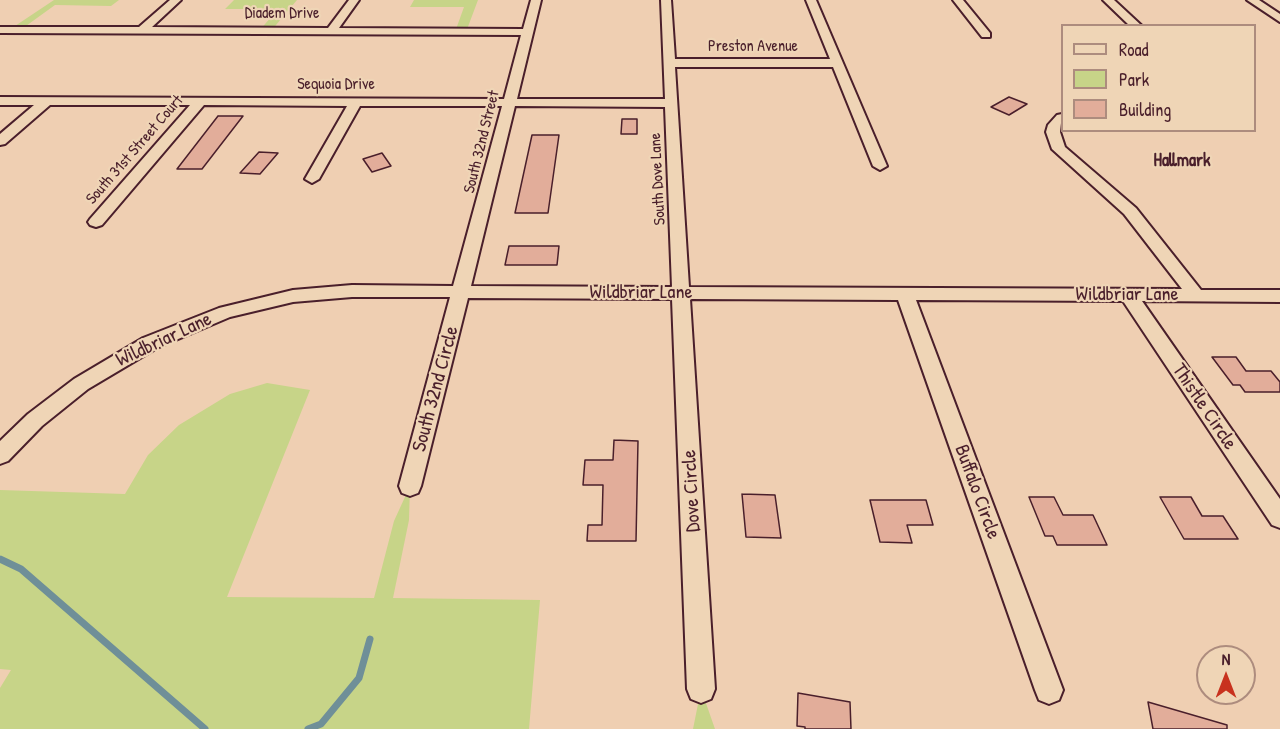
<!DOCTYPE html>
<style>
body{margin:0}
#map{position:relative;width:1280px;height:729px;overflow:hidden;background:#efcfb2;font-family:"Patrick Hand",sans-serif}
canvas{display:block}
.legend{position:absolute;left:1061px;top:24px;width:195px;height:108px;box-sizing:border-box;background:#efd5b6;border:2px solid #ad8c7e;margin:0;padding:8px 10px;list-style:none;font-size:18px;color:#4a1f2b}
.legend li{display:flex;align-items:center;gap:12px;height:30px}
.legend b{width:30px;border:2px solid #ad8c7e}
.north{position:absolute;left:1196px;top:645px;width:60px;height:60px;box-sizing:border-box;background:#efd5b6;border:2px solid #ad8c7e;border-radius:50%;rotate:0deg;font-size:16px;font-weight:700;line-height:24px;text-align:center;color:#4a1f2b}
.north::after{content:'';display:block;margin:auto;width:21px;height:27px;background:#c8321e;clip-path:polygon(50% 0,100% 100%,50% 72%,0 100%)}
</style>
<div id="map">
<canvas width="1280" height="729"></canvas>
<ul class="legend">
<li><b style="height:8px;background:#efd5b6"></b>Road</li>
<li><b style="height:16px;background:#c7d488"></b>Park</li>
<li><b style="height:16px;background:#e2ad9a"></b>Building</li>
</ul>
<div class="north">N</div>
</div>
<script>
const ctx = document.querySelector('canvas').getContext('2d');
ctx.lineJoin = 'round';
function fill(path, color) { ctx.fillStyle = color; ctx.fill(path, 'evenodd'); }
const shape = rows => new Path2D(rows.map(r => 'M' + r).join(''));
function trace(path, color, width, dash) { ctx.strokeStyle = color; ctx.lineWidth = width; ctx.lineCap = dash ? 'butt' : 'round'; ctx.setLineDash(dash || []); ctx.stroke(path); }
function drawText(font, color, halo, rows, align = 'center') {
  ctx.font = font + ' "Patrick Hand",sans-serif'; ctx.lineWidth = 4.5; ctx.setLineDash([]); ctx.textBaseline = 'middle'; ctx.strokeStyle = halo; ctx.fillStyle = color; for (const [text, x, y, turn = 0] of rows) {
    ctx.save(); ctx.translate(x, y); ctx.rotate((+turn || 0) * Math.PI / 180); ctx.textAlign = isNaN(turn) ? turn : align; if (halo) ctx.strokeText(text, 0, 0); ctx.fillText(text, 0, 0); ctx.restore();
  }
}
const green = shape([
 [54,0,119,0,111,6,55,5,19,31,9,30],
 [234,0,297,0,271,31,259,31,278,9,225,9],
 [414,0,478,0,466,32,455,32,464,7,410,7],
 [267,383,310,390,227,597,374,598,394,521,410,486,409,520,393,598,540,600,529,729,0,729,0,688,11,670,0,669,0,490,125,494,148,455,179,425,230,394],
 [701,689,715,729,693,729]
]);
const stream = shape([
 [0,559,21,569,205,729],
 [308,729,321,724,359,678,370,639]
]);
const building = shape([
 [1009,97,1027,104,1009,115,991,107,1009,97],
 [218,116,243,116,202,169,177,169,218,116],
 [622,119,637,119,637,134,621,134,622,119],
 [532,135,559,135,548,213,515,213,532,135],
 [259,152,278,153,260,174,240,173,259,152],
 [382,153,391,166,372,172,363,159,382,153],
 [509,246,559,246,557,265,505,265,509,246],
 [1212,357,1236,357,1246,371,1271,371,1280,382,1280,392,1245,392,1240,385,1233,385,1212,357],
 [614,440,638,441,636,541,587,541,588,525,602,525,603,485,583,485,585,460,613,460,614,440],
 [742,494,775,495,781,538,746,537,742,494],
 [1029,497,1054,497,1063,515,1093,515,1107,545,1057,545,1053,536,1045,536,1029,497],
 [1160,497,1191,497,1202,516,1223,516,1238,539,1184,539,1160,497],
 [870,500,926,500,933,525,907,525,912,543,880,542,870,500],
 [798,693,850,702,851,729,805,729,805,727,797,726,798,693],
 [1148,702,1227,725,1227,729,1153,729,1148,702]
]);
const street = shape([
 [170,0,181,0,152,27,328,28,349,0,359,0,339,28,523,29,531,0,541,0,517,99,665,99,661,0,671,0,675,59,830,59,806,0,816,0,887,166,880,170,873,166,833,67,675,67,689,287,1182,289,1124,214,1052,149,1046,132,1048,125,1057,115,1062,114,1060,132,1065,147,1136,208,1201,290,1280,290,1280,302,1142,301,1280,499,1280,528,1272,525,1123,301,916,300,1063,690,1059,700,1049,704,1039,700,1035,690,898,300,690,299,715,689,711,699,701,703,691,699,687,689,672,299,468,298,421,486,418,493,410,496,402,493,399,486,450,297,352,297,293,302,230,317,157,348,88,389,42,426,8,461,0,464,0,441,28,414,74,379,143,338,219,308,293,290,352,285,453,286,502,106,360,106,319,179,312,183,305,179,347,106,204,105,102,225,96,227,90,225,88,222,90,219,190,105,50,105,5,144,0,145,0,134,34,105,0,105,0,97,504,99,521,35,0,33,0,27,139,27,170,0],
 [515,106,665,107,672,287,471,286,515,106],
 [953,0,963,0,990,33,990,37,982,37,953,0],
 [1103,0,1114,0,1142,26,1130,26,1103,0],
 [1247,0,1259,0,1280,14,1280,22,1247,0]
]);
const farStreetnames = [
 ["Diadem Drive",282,14],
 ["Preston Avenue",753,47],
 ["Sequoia Drive",336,85],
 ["South 32nd Street",482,142,-76],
 ["South 31st Street Court",135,150,-49],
 ["South Dove Lane",658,179,-93]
];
const farNeighbourhoodnames = [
 ["Hallmark",1182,161]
];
const streetNames = [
 ["Wildbriar Lane",641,293],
 ["Wildbriar Lane",1127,295],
 ["Wildbriar Lane",164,340,-25],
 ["South 32nd Circle",436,389,-75],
 ["Thistle Circle",1204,407,56],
 ["Dove Circle",692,491,-93],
 ["Buffalo Circle",977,492,70]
];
fill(green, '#c7d488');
trace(stream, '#6f8f98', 7);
fill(building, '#e2ad9a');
trace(building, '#4a1f2b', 1.5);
trace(street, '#4a1f2b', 4);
fill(street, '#efd5b6');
drawText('16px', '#4a1f2b', '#efd5b6', farStreetnames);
drawText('bold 18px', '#4a1f2b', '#efd5b6', farNeighbourhoodnames);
drawText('20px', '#4a1f2b', '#efd5b6', streetNames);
</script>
